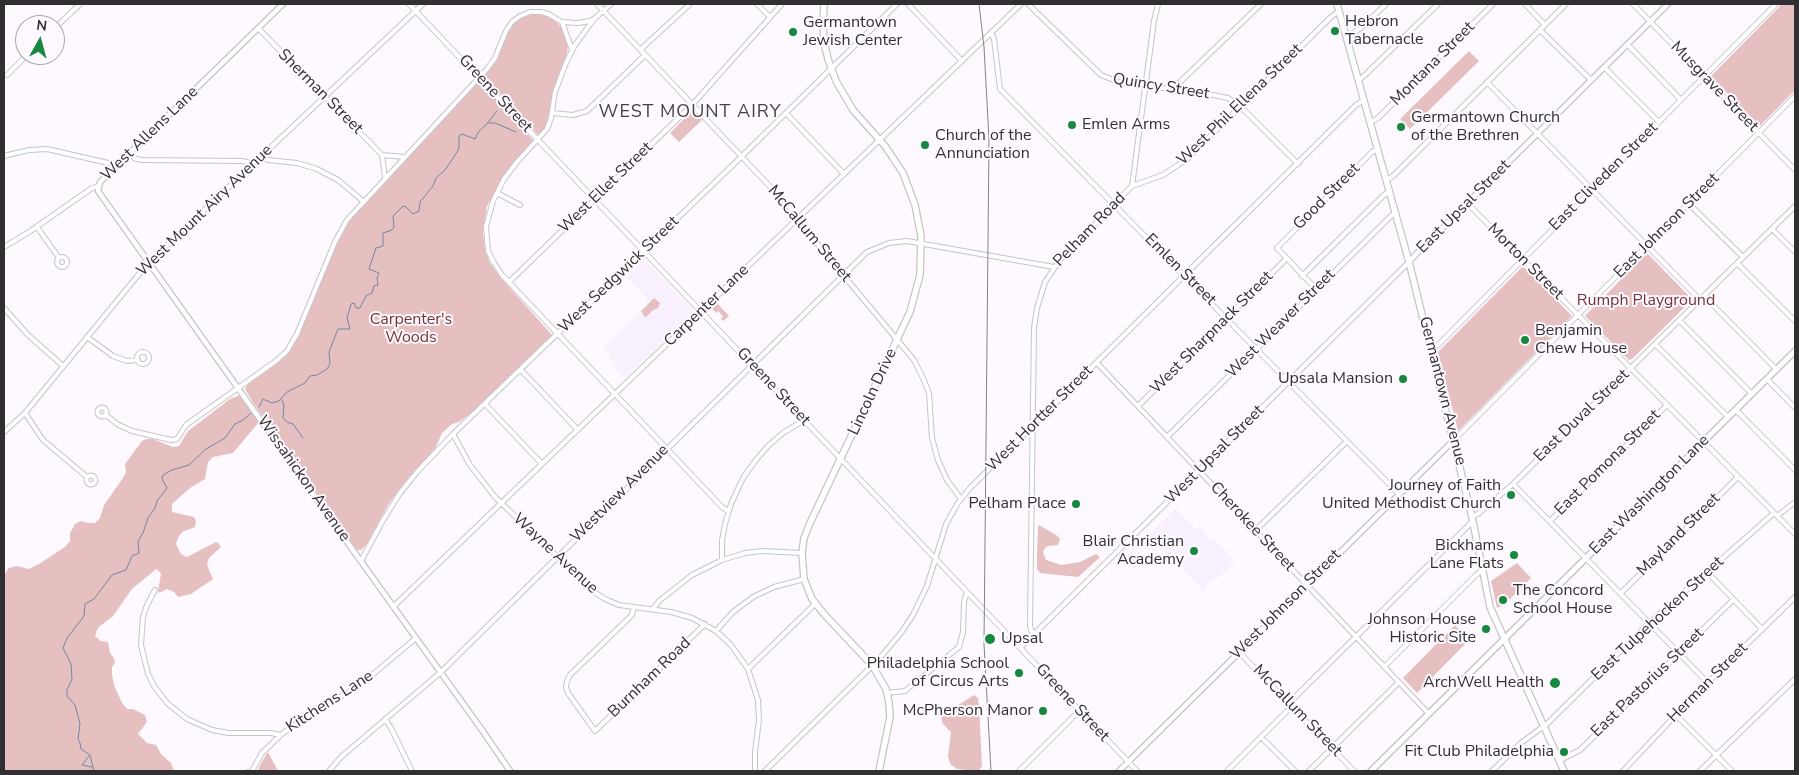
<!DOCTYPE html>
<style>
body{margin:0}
#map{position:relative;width:1799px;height:775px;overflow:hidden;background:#fdf9ff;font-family:"Nunito Sans",sans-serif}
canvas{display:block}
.frame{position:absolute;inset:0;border:5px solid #312f32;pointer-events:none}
.north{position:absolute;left:15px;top:15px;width:50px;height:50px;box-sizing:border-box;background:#fdf9ff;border:1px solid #aba8ad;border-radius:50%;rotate:7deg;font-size:14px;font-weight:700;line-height:20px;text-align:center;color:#312f32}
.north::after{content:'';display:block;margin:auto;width:18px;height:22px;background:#178840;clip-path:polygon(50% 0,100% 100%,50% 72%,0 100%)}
</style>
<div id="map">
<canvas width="1799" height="775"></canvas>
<div class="frame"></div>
<div class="north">N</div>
</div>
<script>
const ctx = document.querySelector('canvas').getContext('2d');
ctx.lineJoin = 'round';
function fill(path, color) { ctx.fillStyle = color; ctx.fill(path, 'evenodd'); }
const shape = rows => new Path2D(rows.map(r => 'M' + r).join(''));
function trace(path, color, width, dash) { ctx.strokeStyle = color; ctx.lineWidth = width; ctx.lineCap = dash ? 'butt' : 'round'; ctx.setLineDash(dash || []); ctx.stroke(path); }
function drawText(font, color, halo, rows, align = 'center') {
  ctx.font = font + ' "Nunito Sans",sans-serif'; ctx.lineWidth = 4; ctx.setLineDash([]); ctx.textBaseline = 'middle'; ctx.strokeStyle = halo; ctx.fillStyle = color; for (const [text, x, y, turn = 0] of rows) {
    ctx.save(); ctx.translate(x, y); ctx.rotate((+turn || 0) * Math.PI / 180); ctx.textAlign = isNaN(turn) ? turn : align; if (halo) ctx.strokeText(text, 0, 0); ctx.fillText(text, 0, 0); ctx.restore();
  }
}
const built = shape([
 [644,258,694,311,625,379,614,368,616,365,608,356,610,354,603,347,650,302,625,276],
 [1176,508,1196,530,1200,527,1212,541,1214,539,1235,561,1220,576,1209,582,1203,590,1148,536]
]);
const green = shape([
 [1782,4,1795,4,1795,90,1760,126,1712,78,1712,75],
 [535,14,545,15,557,22,563,30,568,46,567,54,553,91,547,123,543,131,538,135,484,77,497,58,511,26,521,17],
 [1469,51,1479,61,1410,129,1400,119],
 [477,83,481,83,533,140,506,172,487,206,483,232,485,250,490,263,499,276,552,335,474,411,459,422,452,424,442,433,435,449,407,479,388,505,366,545,361,550,357,550,254,404,245,389,248,384,285,355,295,342,330,259,341,233,353,216],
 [692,111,702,120,679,142,670,133],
 [1647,253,1691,298,1691,301,1632,359,1629,360,1585,316],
 [1523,266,1572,316,1458,431,1438,352],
 [654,298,660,303,658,308,653,310,646,317,645,317,641,311],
 [717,303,729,316,723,321,721,319,723,316,718,311,716,313,712,309],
 [240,395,259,422,233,453,213,457,208,462,205,479,190,488,172,504,172,512,194,517,196,521,195,527,182,532,178,538,176,544,181,554,187,557,216,542,218,543,221,547,209,558,207,565,213,579,191,594,178,597,174,592,167,589,159,593,158,591,161,574,157,569,155,570,132,589,113,616,100,626,97,630,95,636,101,641,108,642,110,653,114,658,115,663,112,667,112,674,114,685,122,703,127,709,133,709,145,715,147,722,138,734,147,743,156,745,161,754,171,763,174,771,4,771,4,575,9,568,17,566,29,569,39,564,65,547,70,541,70,533,75,524,81,521,88,523,95,523,100,518,104,505,123,478,126,472,125,464,142,441,146,439,153,439,173,447,179,446,188,431,230,399],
 [1039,525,1056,535,1060,539,1058,545,1048,546,1045,548,1043,552,1046,560,1061,565,1080,562,1096,554,1099,556,1099,558,1078,577,1040,573,1037,569,1037,555,1038,527],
 [1517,563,1531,578,1505,604,1497,608,1491,581],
 [1455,625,1469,640,1417,693,1403,678],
 [974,695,978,698,979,706,982,766,978,771,957,769,950,764,948,756,951,732,943,724,941,719,943,715],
 [268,752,278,771,258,771,260,765]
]);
const stream = shape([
 [489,123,495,123,516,132],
 [282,400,284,405,283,418,287,422,293,424,303,438],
 [259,407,263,399,272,403,279,401,287,392,305,383,310,376,317,375,327,369,330,364,329,352,338,329,350,329,347,318,351,304,354,303,356,308,360,308,366,296,372,293,374,286,378,285,377,278,379,273,369,269,376,248,383,246,383,233,392,230,394,227,393,216,403,206,406,207,413,214,419,211,420,202,433,186,436,178,445,170,457,152,459,148,459,136,462,134,475,139,479,131,486,125,497,111],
 [89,756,82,765,92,767],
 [94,771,90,755,81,749,80,743,78,739,80,724,75,705,67,696,67,690,72,679,71,664,63,648,67,638,84,616,85,604,94,599,112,575,126,570,132,556,139,553,138,541,143,533,148,518,155,508,157,501,167,488,162,479,163,475,172,470,189,465,206,449,225,438,235,424,243,420,251,413],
 [244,771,248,770]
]);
const minor = shape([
 [409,4,1137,771],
 [597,4,796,214,800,223,914,360,923,378,929,393,932,438,938,460,947,480,961,499],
 [757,4,770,17],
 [908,4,962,61],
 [1028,4,1101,75,1119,82,1213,95,1228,98,1245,111,1298,164],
 [1525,4,1545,25],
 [1633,4,1795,170],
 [594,19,575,45,566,63,555,92,551,118,547,129,517,162,504,179,493,201,486,226,488,251,494,263,502,275,722,507,728,511],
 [562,22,578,23,590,21,594,19,611,4],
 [55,28,80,4],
 [258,28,382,155,385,178],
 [1540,30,1591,80],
 [991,32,994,39,1000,89,1399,494],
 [1346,37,1361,28,1386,4],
 [1627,44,1681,100],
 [640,50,690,4],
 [1604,67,1659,122],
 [7,75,27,55],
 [1359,80,1365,75,1438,4],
 [1487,82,1700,300],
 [1176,90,1179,83,1261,4],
 [552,113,573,115,587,111,645,55],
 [786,113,844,174],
 [1371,122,1378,118,1493,4],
 [129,154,136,159,143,160,242,161,247,162,252,165],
 [382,155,405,157],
 [4,156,29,150,47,149,117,165],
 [261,157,268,160,297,163,317,169,338,180,363,201],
 [1387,180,1393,176,1566,4],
 [1132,186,1163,175,1187,159,1331,17,1339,11],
 [497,193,520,205],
 [1467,203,1795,534],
 [1689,204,1743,257],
 [37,227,59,258],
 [1772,229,1795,252],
 [4,247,29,232,92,188,98,186],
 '57 262a5 5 0 1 1 10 0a5 5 0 1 1-10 0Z',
 [1737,263,1795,321],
 [1302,276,1384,195,1390,191],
 [509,282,692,105,782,4],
 [1316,289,1277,248,1372,152,1378,149],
 [1704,296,1776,369],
 [4,308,28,335,63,366],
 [1679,320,1752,394],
 [87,337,113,356,127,361,138,360],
 [1655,344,1728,417],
 [1431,349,1438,345,1776,4],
 '137 358a6 6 0 1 1 12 0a6 6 0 1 1-12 0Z',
 [1097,363,1429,714],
 [521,370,577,429],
 [1767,379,1795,408],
 [486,405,541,463],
 [1138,406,1286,259],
 '97.5 412a4.5 4.5 0 1 1 9 0a4.5 4.5 0 1 1-9 0Z',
 [1736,410,1795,470],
 [25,413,43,440,87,477],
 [106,415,117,424,132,431,171,440,177,439,186,425,276,361,287,351,297,334,335,242,347,220,487,69,495,58,506,31,512,22,520,16,530,12,541,12,548,14,562,22,572,50],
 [4,432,25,413,148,263,423,4],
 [453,434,470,465,495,497,594,592,605,599,619,605,671,612,692,618,716,631,731,645,748,669,758,700,759,720,755,752,755,771],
 [1167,437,1391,216,1396,213],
 [1454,440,1795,96],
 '86.5 480a4.5 4.5 0 1 1 9 0a4.5 4.5 0 1 1-9 0Z',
 [1513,484,1708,683],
 [1777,516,1795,502],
 [1472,517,1479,513,1513,484,1795,206],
 [1550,521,1667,405],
 [1256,530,1347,441],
 [722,560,722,541,725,524,731,504,743,478,755,461,768,446,783,433,804,420],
 [361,561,382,522,400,493,417,472,453,434,737,161,897,4],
 [1707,572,1762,629],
 [155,590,147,605,143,617,141,645,148,674,154,686,167,703,187,719,212,730,229,733,271,733,280,735],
 [1621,593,1738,477],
 [393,607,1021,4],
 [634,607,632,615,570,675,567,681,566,687,568,693,595,731,705,624],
 [653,609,659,601,692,575,722,560,745,553,762,551,802,553],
 [716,631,733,612,753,597,774,587,804,579],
 [1033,635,1030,626,1034,328,1037,308,1045,282,1059,261,1132,186,1154,21,1158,4],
 [1020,648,1409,262],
 [1239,652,1354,771],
 [1384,667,1476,575,1482,570],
 [748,669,815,604],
 [887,693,905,691,959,647,963,632,964,601,967,592],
 [1289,703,1473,521],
 [1676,715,1732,771],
 [385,719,391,728,412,771],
 [1261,737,1295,771],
 [1559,761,1580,750,1733,600],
 [252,771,262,753,283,733,307,716,359,686,416,638],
 [329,771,341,757,441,672,867,252,889,243,907,241,1054,267],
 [765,771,878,660,901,633,913,615,927,586,946,524,958,503,970,488,1356,105,1364,100],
 [1019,771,1079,711],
 [1227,771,1292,706],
 [1309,771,1399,682],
 [1492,771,1521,743,1548,723,1649,623,1774,513],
 [1623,771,1690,700,1795,597],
 [1700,771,1795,679]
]);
const tertiary = shape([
 [283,4,100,182,98,191,355,553,482,730,510,771],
 [1409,262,1418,252,1668,4],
 [1119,771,1454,440]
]);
const secondary = shape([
 [1371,771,1795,351]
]);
const primary = shape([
 [824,4,823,24,824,42,828,59,836,81,853,110,885,146,903,173,915,205,921,236,920,275,910,312,810,523,804,538,802,553,804,579,812,599,824,614,872,665,886,689,889,703,890,717,879,771],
 [1337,4,1409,262,1472,517,1490,607,1564,771]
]);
const rail = shape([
 [979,4,984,47,989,140,984,644,991,771]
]);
const markers = [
 [1335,31,5,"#178840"],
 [793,32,5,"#178840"],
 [1072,125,5,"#178840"],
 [1401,127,5,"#178840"],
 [925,145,5,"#178840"],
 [1525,340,5,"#178840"],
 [1403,379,5,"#178840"],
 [1511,495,5,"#178840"],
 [1076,504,5,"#178840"],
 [1194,551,5,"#178840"],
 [1514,555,5,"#178840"],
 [1503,600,5,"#178840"],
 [1486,629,5,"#178840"],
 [990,639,6,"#178840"],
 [1019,673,5,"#178840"],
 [1555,683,6,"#178840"],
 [1043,711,5,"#178840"],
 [1564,752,5,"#178840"]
];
const poiNames = [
 ["Hebron",1345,22,"left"],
 ["Tabernacle",1345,40,"left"],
 ["Germantown",803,23,"left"],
 ["Jewish Center",803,41,"left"],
 ["Germantown Church",1411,118,"left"],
 ["of the Brethren",1411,136,"left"],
 ["Emlen Arms",1082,125,"left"],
 ["Church of the",935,136,"left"],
 ["Annunciation",935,154,"left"],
 ["Benjamin",1535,331,"left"],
 ["Chew House",1535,349,"left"],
 ["Upsala Mansion",1393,379],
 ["Journey of Faith",1501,486],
 ["United Methodist Church",1501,504],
 ["Pelham Place",1066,504],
 ["Blair Christian",1184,542],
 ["Academy",1184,560],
 ["Bickhams",1504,546],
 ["Lane Flats",1504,564],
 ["The Concord",1513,591,"left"],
 ["School House",1513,609,"left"],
 ["Johnson House",1476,620],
 ["Historic Site",1476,638],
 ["Upsal",1001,639,"left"],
 ["Philadelphia School",1009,664],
 ["of Circus Arts",1009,682],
 ["ArchWell Health",1544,683],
 ["McPherson Manor",1033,711],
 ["Fit Club Philadelphia",1554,752]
];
const streetNames = [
 ["Montana Street",1433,64,-45],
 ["Quincy Street",1161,87,9],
 ["Musgrave Street",1714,87,46],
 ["Sherman Street",320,92,45],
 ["Greene Street",495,94,47],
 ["West Phil Ellena Street",1240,105,-44],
 ["West Allens Lane",150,134,-44],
 ["East Cliveden Street",1604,177,-45],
 ["West Ellet Street",606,188,-44],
 ["Good Street",1327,197,-45],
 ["East Upsal Street",1464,207,-45],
 ["West Mount Airy Avenue",205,211,-44],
 ["East Johnson Street",1667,226,-45],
 ["Pelham Road",1090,230,-46],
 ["McCallum Street",809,234,50],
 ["Morton Street",1525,262,45],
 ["Emlen Street",1180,270,45],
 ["West Sedgwick Street",619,275,-44],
 ["Carpenter Lane",707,306,-44],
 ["West Weaver Street",1281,324,-45],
 ["West Sharpnack Street",1212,333,-45],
 ["Greene Street",773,387,47],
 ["Germantown Avenue",1442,391,76],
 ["Lincoln Drive",873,392,-65],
 ["East Duval Street",1582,416,-44],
 ["West Hortter Street",1040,419,-45],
 ["West Upsal Street",1215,455,-45],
 ["East Pomona Street",1608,463,-45],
 ["Wissahickon Avenue",303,479,55],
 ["Westview Avenue",620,494,-45],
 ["East Washington Lane",1650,495,-45],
 ["Cherokee Street",1252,527,47],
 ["Mayland Street",1679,535,-45],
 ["Wayne Avenue",555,554,43],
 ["West Johnson Street",1286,605,-45],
 ["East Tulpehocken Street",1658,619,-43],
 ["Burnham Road",650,678,-44],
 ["East Pastorius Street",1648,683,-44],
 ["Herman Street",1708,683,-45],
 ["Kitchens Lane",330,702,-33],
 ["Greene Street",1072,703,47],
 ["McCallum Street",1297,711,46]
];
const parkNames = [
 ["Rumph Playground",1646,301],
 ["Carpenter's",411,320],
 ["Woods",411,338]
];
const neighbourhoodNames = [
 ["WEST MOUNT AIRY",690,113]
];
fill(built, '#f9f0fe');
fill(green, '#e6c0c1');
trace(stream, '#71879e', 1);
trace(minor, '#c7c3ca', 6);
trace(tertiary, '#c7c3ca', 7);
trace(secondary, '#c7c3ca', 8);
trace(primary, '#c7c3ca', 8);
trace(minor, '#fff', 4);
trace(tertiary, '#fff', 4.5);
trace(secondary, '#fff', 5);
trace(primary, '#fff', 5.5);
trace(rail, '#858286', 1);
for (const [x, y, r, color] of markers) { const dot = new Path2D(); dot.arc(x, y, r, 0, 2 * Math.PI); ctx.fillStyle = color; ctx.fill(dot); trace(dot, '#fdf9ff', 2); }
drawText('16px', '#312f32', '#fdf9ff', poiNames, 'right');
drawText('16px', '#312f32', '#fdf9ff', streetNames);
drawText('16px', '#733539', '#fdf9ff', parkNames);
ctx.letterSpacing = '1px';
drawText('18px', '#464248', '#fdf9ff', neighbourhoodNames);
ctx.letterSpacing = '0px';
</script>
